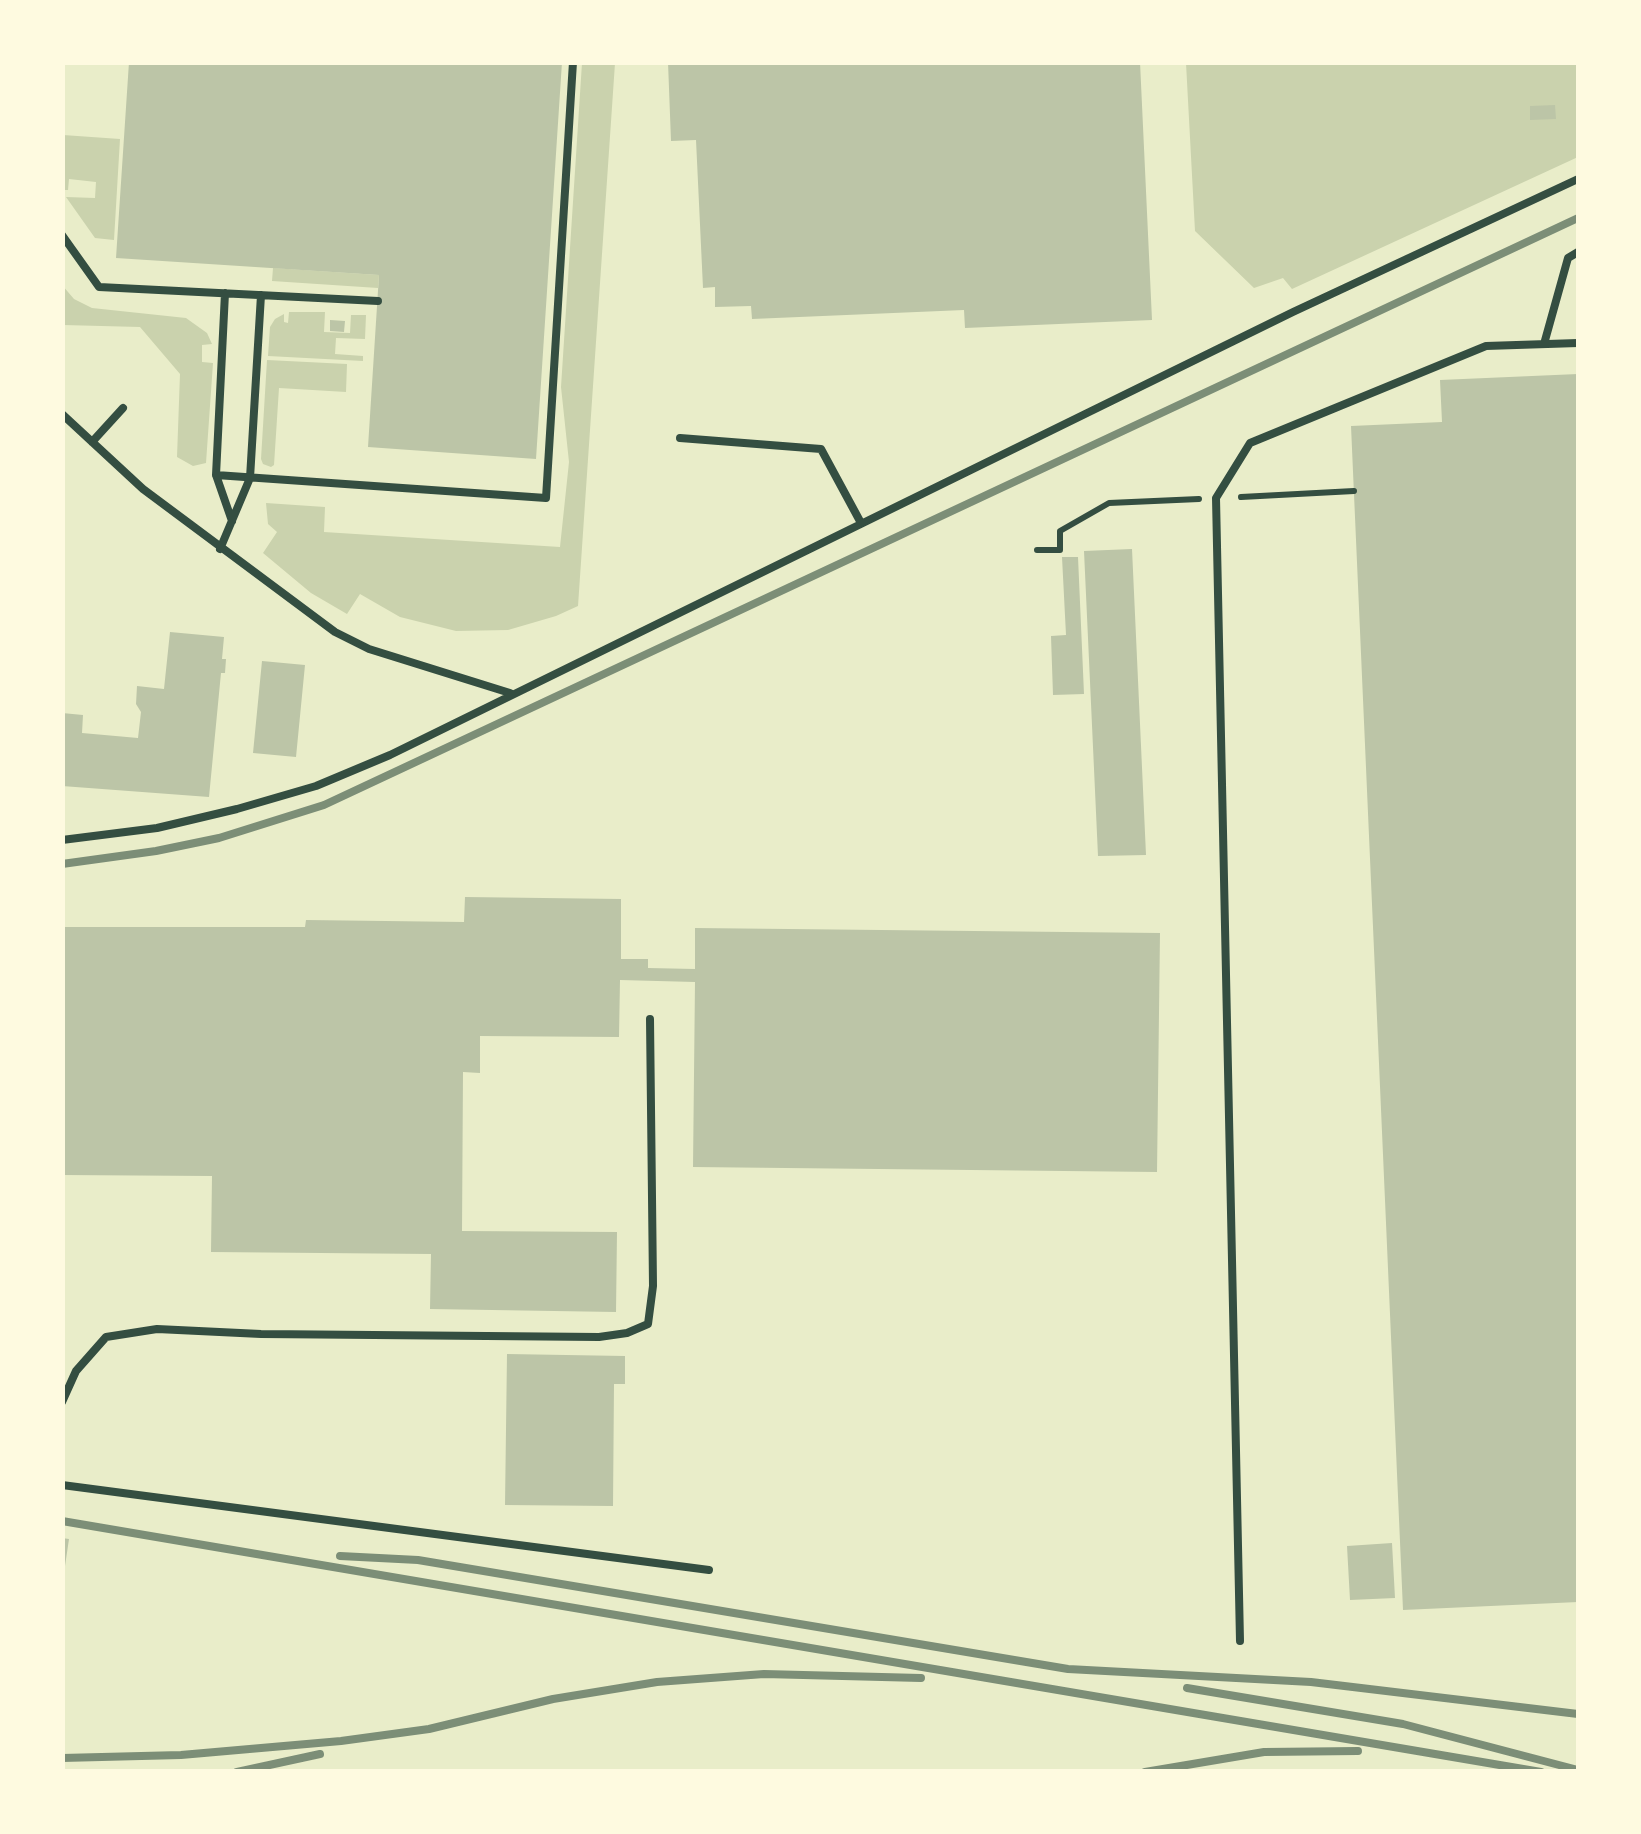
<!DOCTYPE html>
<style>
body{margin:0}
#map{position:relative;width:1641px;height:1834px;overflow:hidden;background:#e9edc9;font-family:Montserrat,sans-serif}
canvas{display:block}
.frame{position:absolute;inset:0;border:65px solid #fefae0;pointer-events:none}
</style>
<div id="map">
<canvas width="1641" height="1834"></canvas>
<div class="frame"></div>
</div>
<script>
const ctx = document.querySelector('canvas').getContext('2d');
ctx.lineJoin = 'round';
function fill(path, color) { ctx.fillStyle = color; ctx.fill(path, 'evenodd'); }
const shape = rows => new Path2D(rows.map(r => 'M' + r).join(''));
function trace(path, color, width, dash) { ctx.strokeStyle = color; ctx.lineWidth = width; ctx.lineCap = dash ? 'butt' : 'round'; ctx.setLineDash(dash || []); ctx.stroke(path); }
const green = shape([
 [582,63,615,63,578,606,556,616,508,630,456,631,400,617,360,594,347,614,311,593,263,553,277,532,268,524,266,503,325,507,324,532,560,547,569,462,561,387],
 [1186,63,1578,63,1578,157,1292,289,1283,278,1254,288,1195,231],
 [63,135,120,139,114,240,95,238,66,197,95,198,96,182,69,179,68,190,63,190],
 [273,268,379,275,378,288,272,281],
 [62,285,74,299,92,308,186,318,207,333,212,344,202,345,202,362,213,363,206,463,193,466,177,457,180,374,140,327,63,325],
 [289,312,325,312,324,332,350,333,351,315,366,315,365,339,336,338,335,354,363,356,363,361,268,356,270,327,275,319,284,314,284,322,288,323],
 [267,360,347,364,346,392,279,388,274,465,271,467,263,464,261,459]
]);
const building = shape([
 [129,62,562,62,536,459,368,447,379,275,116,258],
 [668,62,1140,62,1152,320,965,328,964,310,752,319,751,306,715,307,715,287,703,288,696,140,671,141],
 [1555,105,1556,119,1530,120,1530,106],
 [330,320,345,321,344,332,330,331],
 [1578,374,1578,1602,1403,1610,1351,426,1442,422,1440,380],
 [1132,549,1146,855,1098,856,1084,551],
 [1062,557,1078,557,1084,694,1053,695,1051,636,1066,635],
 [170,632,224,637,222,659,226,659,225,673,221,673,209,797,62,786,62,713,83,715,82,733,138,738,141,712,136,704,137,686,164,689],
 [262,661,305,665,296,757,253,753],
 [465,897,621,899,621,959,648,959,648,968,695,969,695,928,1160,933,1157,1172,693,1167,695,982,620,980,619,1037,480,1036,480,1073,463,1072,462,1231,617,1232,616,1312,430,1309,431,1254,211,1252,212,1176,62,1175,62,927,305,927,306,920,464,922],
 [507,1354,625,1356,625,1384,614,1384,613,1506,505,1505],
 [62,1538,69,1539,65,1566,62,1566],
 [1392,1543,1395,1598,1350,1600,1347,1546]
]);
const path = shape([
 [1241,497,1354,491],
 [1037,550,1060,550,1060,531,1109,503,1199,499]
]);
const service = shape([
 [62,235,99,287,378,301],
 [225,293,216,475,232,521],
 [1544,344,1568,258,1578,252],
 [62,414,143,489,335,632,369,649,510,693],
 [680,438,821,449,861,523],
 [92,442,123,408],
 [216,475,546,498,573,62],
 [220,549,250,478,261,295],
 [62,840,157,828,237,809,316,786,390,755,1293,312,1578,179],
 [62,1402,76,1371,106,1337,157,1329,261,1334,599,1337,627,1333,648,1324,653,1286,650,1019],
 [62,1485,709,1570],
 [1240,1641,1216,498,1250,443,1486,346,1578,343]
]);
const rail = shape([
 [62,864,156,851,219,838,324,805,1578,218],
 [62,1521,1541,1772],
 [340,1556,418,1560,1068,1669,1311,1682,1578,1714],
 [1187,1688,1403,1724,1578,1770],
 [62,1758,181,1755,341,1741,429,1729,553,1699,657,1682,764,1674,921,1678],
 [237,1772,320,1754],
 [1145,1772,1264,1752,1358,1751]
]);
fill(green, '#cad2ad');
fill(building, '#bcc5a7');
trace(path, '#344e41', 6);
trace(service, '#344e41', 8);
trace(rail, '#7c8e77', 8);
</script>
